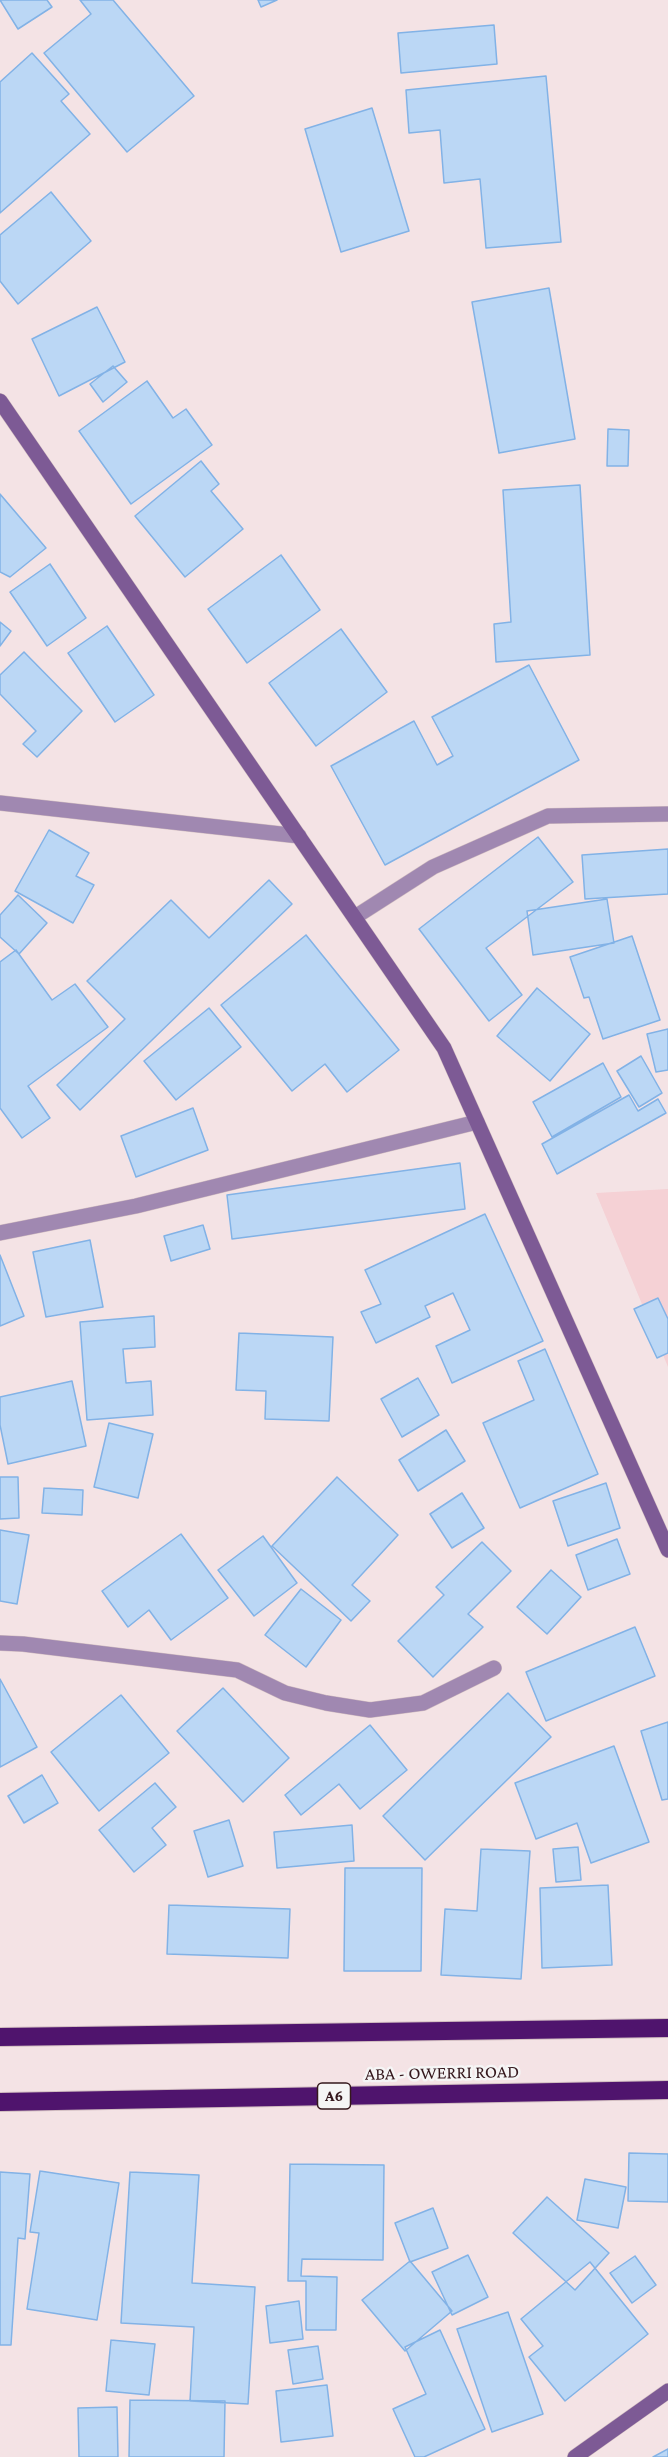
<!DOCTYPE html>
<style>
body{margin:0}
canvas{display:block;background:#f4e3e5}
</style>
<canvas width="668" height="2457"></canvas>
<script>
const ctx = document.querySelector('canvas').getContext('2d');
ctx.lineJoin = 'round';
function fill(path, color) { ctx.fillStyle = color; ctx.fill(path, 'evenodd'); }
const shape = rows => new Path2D(rows.map(r => 'M' + r).join(''));
function trace(path, color, width, dash) { ctx.strokeStyle = color; ctx.lineWidth = width; ctx.lineCap = dash ? 'butt' : 'round'; ctx.setLineDash(dash || []); ctx.stroke(path); }
function drawText(font, color, halo, rows, align = 'center') {
  ctx.font = font + ' "Crimson Pro",serif'; ctx.lineWidth = 5; ctx.setLineDash([]); ctx.textBaseline = 'middle'; ctx.strokeStyle = halo; ctx.fillStyle = color; for (const [text, x, y, turn = 0] of rows) {
    ctx.save(); ctx.translate(x, y); ctx.rotate((+turn || 0) * Math.PI / 180); ctx.textAlign = isNaN(turn) ? turn : align; if (halo) ctx.strokeText(text, 0, 0); ctx.fillText(text, 0, 0); ctx.restore();
  }
}
const built = shape([
 [668,1189,668,1367,596,1193]
]);
const building = shape([
 [0,0,47,0,52,7,18,29,0,0],
 [80,0,113,0,194,96,127,152,44,53,91,14,80,0],
 [258,0,277,0,261,7,258,0],
 [494,25,497,64,401,73,398,33,494,25],
 [32,53,69,94,61,101,90,134,0,213,0,82,32,53],
 [546,76,561,242,486,248,480,179,444,183,440,130,409,133,406,90,546,76],
 [372,108,409,231,341,252,305,129,372,108],
 [51,192,91,241,18,304,0,281,0,235,51,192],
 [549,288,575,439,499,453,472,302,549,288],
 [97,307,125,362,59,396,32,339,97,307],
 [113,366,127,382,103,402,90,384,113,366],
 [147,381,173,418,186,409,212,445,131,504,79,431,147,381],
 [608,429,629,430,628,466,607,466,608,429],
 [201,461,219,484,211,491,243,529,185,577,135,516,201,461],
 [580,485,590,655,496,662,494,624,511,622,503,490,580,485],
 [0,494,46,548,10,577,0,572,0,494],
 [281,555,320,610,247,663,208,609,281,555],
 [50,564,86,618,47,646,10,592,50,564],
 [0,622,11,631,0,646,0,622],
 [107,626,154,695,115,722,68,653,107,626],
 [341,629,387,692,316,746,269,683,341,629],
 [24,652,82,711,37,757,23,744,36,731,0,694,0,675,24,652],
 [529,665,579,760,385,865,331,766,414,721,437,765,453,756,432,717,529,665],
 [49,830,89,853,76,876,94,885,73,923,15,891,49,830],
 [538,837,573,882,486,948,522,995,489,1021,419,929,538,837],
 [668,849,668,894,585,899,582,855,668,849],
 [269,880,292,904,80,1110,57,1085,125,1019,87,981,171,900,209,938,269,880],
 [18,895,47,923,19,954,0,937,0,915,18,895],
 [607,899,614,943,533,955,527,911,607,899],
 [306,935,399,1050,347,1092,325,1064,292,1091,221,1005,306,935],
 [632,936,660,1020,603,1039,589,997,584,998,570,957,632,936],
 [16,950,52,1000,75,984,108,1027,28,1086,50,1118,22,1138,0,1108,0,962,16,950],
 [537,988,590,1034,550,1081,497,1036,537,988],
 [209,1008,241,1047,176,1100,144,1061,209,1008],
 [668,1029,668,1070,656,1072,647,1034,668,1029],
 [641,1056,662,1093,639,1107,617,1071,641,1056],
 [603,1063,621,1097,552,1137,533,1102,603,1063],
 [629,1095,638,1111,658,1099,666,1113,557,1174,542,1144,629,1095],
 [193,1108,208,1150,136,1177,121,1136,193,1108],
 [460,1163,465,1209,232,1239,227,1195,460,1163],
 [485,1214,543,1341,452,1383,436,1346,470,1330,453,1293,425,1306,430,1317,376,1343,361,1312,381,1304,365,1270,485,1214],
 [203,1225,210,1249,171,1261,164,1236,203,1225],
 [90,1240,103,1307,46,1317,33,1252,90,1240],
 [0,1255,24,1316,0,1326,0,1255],
 [658,1298,668,1319,668,1353,657,1358,634,1309,658,1298],
 [154,1316,155,1347,123,1349,126,1383,151,1381,153,1415,87,1420,80,1322,154,1316],
 [239,1333,333,1337,329,1421,265,1419,266,1391,236,1390,239,1333],
 [545,1349,598,1474,520,1508,483,1423,534,1400,518,1361,545,1349],
 [418,1378,439,1415,402,1437,381,1399,418,1378],
 [72,1381,86,1446,8,1464,0,1425,0,1397,72,1381],
 [109,1423,153,1434,138,1498,94,1487,109,1423],
 [446,1430,465,1461,418,1491,399,1460,446,1430],
 [0,1477,18,1477,19,1518,0,1519,0,1477],
 [337,1477,398,1535,352,1585,370,1601,351,1621,272,1546,337,1477],
 [606,1483,620,1528,568,1546,553,1501,606,1483],
 [44,1488,83,1490,82,1515,42,1513,44,1488],
 [462,1493,484,1528,452,1548,430,1514,462,1493],
 [0,1530,29,1535,17,1604,0,1601,0,1530],
 [181,1534,228,1598,171,1640,149,1610,128,1627,102,1591,181,1534],
 [263,1536,297,1583,254,1616,218,1570,263,1536],
 [617,1539,630,1574,588,1590,576,1555,617,1539],
 [482,1542,511,1571,468,1614,483,1627,433,1677,398,1641,444,1595,436,1587,482,1542],
 [551,1570,581,1597,547,1634,517,1607,551,1570],
 [301,1589,341,1620,306,1667,265,1635,301,1589],
 [635,1627,655,1676,546,1721,526,1672,635,1627],
 [0,1679,37,1747,0,1767,0,1679],
 [223,1688,289,1758,243,1802,177,1731,223,1688],
 [508,1693,551,1737,425,1860,383,1816,508,1693],
 [121,1695,169,1753,99,1811,51,1752,121,1695],
 [668,1722,668,1799,662,1800,641,1731,668,1722],
 [370,1725,407,1770,360,1809,339,1784,301,1815,285,1795,370,1725],
 [614,1746,649,1842,591,1863,577,1823,536,1839,515,1783,614,1746],
 [42,1775,58,1803,24,1823,8,1796,42,1775],
 [155,1783,176,1807,152,1828,166,1845,134,1872,99,1830,155,1783],
 [229,1820,243,1866,208,1877,194,1831,229,1820],
 [352,1825,354,1861,277,1868,274,1832,352,1825],
 [578,1847,581,1880,556,1882,553,1849,578,1847],
 [481,1849,530,1851,521,1979,441,1975,445,1909,477,1911,481,1849],
 [345,1868,422,1868,421,1971,344,1971,345,1868],
 [608,1885,612,1965,542,1968,540,1888,608,1885],
 [169,1905,290,1909,288,1958,167,1954,169,1905],
 [629,2153,668,2154,668,2202,628,2201,629,2153],
 [290,2164,384,2165,383,2260,302,2259,301,2276,337,2277,336,2330,306,2330,306,2281,288,2281,290,2164],
 [40,2171,119,2183,97,2320,27,2309,39,2233,30,2232,40,2171],
 [0,2172,30,2174,25,2239,18,2238,11,2345,0,2345,0,2172],
 [130,2172,199,2175,192,2283,255,2287,248,2404,190,2401,194,2327,121,2323,130,2172],
 [585,2179,626,2187,618,2228,577,2220,585,2179],
 [547,2197,609,2253,575,2290,513,2233,547,2197],
 [433,2208,448,2248,410,2262,395,2223,433,2208],
 [468,2255,488,2297,452,2315,432,2272,468,2255],
 [635,2256,656,2285,632,2303,610,2273,635,2256],
 [410,2261,452,2311,405,2351,362,2300,410,2261],
 [590,2262,648,2334,565,2401,529,2357,543,2346,521,2319,590,2262],
 [299,2301,303,2339,270,2343,266,2306,299,2301],
 [508,2312,543,2414,492,2432,457,2329,508,2312],
 [440,2330,485,2429,424,2457,415,2457,393,2409,426,2394,405,2347,440,2330],
 [111,2340,155,2344,149,2395,106,2391,111,2340],
 [318,2346,323,2379,293,2384,288,2350,318,2346],
 [327,2385,333,2436,281,2442,276,2391,327,2385],
 [130,2400,225,2401,224,2457,129,2457,130,2400],
 [117,2407,118,2457,79,2457,78,2408,117,2407],
 [668,2449,668,2457,653,2457,668,2449]
]);
const street = shape([
 [0,803,299,836],
 [355,917,433,867,548,816,668,814],
 [0,1233,136,1206,477,1122],
 [0,1643,23,1644,237,1670,285,1693,326,1703,370,1710,423,1703,494,1668]
]);
const secondary = shape([
 [0,401,444,1048,668,1550],
 [575,2457,668,2391]
]);
const highway = shape([
 [0,2037,668,2028],
 [0,2102,668,2090]
]);
const shields = [
 [334,2096,33]
];
const shieldNames = [
 ["A6",334,2096]
];
const streetNames = [
 ["ABA - OWERRI ROAD",442,2073,-1]
];
fill(built, '#f5d1d5');
fill(building, '#bbd7f5');
trace(building, '#82b2e6', 1.5);
trace(street, '#d2bec1', 16);
trace(secondary, '#d2bec1', 16);
trace(highway, '#d2bec1', 20);
trace(street, '#a088b1', 15);
trace(secondary, '#7d5a95', 15);
trace(highway, '#4f146d', 18);
for (const [x, y, w] of shields) { const box = new Path2D(); box.roundRect(x - w / 2, y - 13, w, 26, 4.5); ctx.fillStyle = '#f5f5f5'; ctx.fill(box); trace(box, '#35181d', 1.5); }
drawText('bold 16px', '#35181d', null, shieldNames);
drawText('18px', '#35181d', '#f5f5f5', streetNames);
</script>
